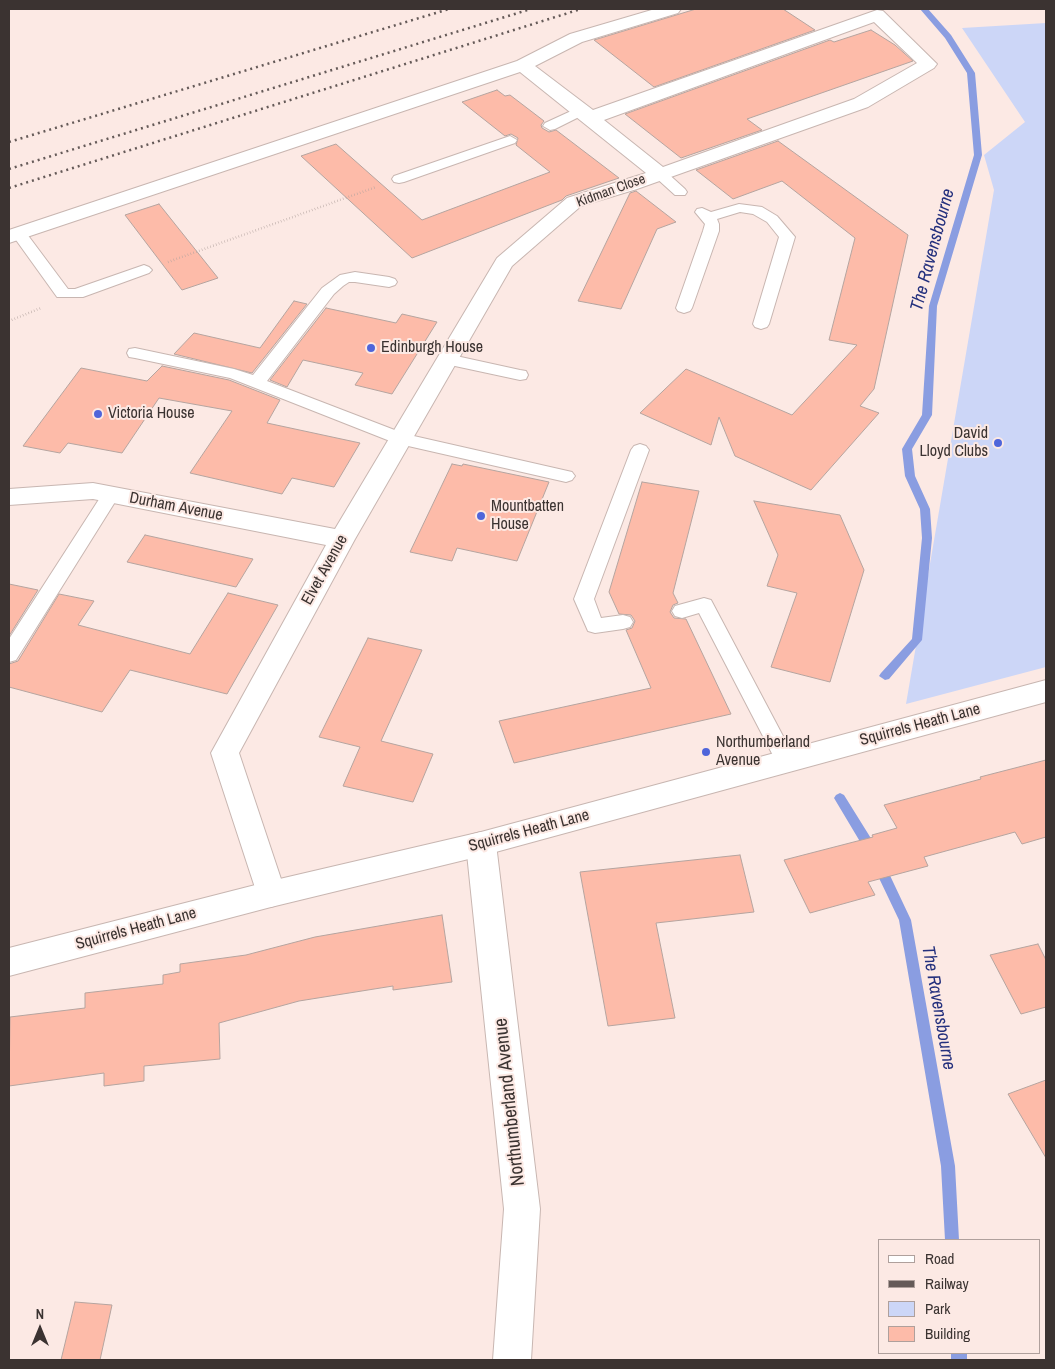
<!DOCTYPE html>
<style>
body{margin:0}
#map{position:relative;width:1055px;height:1369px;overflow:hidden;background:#fce9e4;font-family:"Archivo Narrow",sans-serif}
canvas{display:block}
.frame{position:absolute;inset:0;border:10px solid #3b3331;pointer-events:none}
.legend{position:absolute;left:878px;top:1239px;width:162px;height:115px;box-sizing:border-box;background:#fce9e4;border:1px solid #afa09c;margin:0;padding:6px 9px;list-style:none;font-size:15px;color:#3b3331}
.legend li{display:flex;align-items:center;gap:10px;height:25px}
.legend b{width:25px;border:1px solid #afa09c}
.north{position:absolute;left:15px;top:1304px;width:50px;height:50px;-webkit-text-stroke:4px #fce9e4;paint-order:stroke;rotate:0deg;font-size:14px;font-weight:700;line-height:20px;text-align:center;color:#3b3331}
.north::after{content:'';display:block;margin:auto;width:18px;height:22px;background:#3b3331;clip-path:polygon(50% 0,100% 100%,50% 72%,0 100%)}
</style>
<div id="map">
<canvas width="1055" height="1369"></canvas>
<div class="frame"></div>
<ul class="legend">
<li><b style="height:6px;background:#fff"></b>Road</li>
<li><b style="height:6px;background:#655a58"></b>Railway</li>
<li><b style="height:14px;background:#ccd6f7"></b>Park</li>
<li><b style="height:14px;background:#fdbba9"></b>Building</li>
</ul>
<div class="north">N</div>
</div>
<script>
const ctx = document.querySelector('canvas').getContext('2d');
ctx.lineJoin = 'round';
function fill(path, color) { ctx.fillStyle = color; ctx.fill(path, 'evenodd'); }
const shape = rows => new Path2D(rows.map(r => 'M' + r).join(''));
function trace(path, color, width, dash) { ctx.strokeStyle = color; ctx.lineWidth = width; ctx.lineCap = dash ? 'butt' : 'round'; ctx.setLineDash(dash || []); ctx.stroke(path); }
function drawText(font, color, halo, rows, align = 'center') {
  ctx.font = font + ' "Archivo Narrow",sans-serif'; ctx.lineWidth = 4; ctx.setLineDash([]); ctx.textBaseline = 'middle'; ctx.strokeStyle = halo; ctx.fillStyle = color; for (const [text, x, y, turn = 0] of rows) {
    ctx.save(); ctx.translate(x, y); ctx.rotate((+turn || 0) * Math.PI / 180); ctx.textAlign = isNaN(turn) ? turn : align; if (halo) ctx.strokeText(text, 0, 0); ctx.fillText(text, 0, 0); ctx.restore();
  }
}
const green = shape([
 [1046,23,1046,667,906,704,994,190,984,155,1025,122,962,28]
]);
const stream = shape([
 [920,9,928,9,951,35,975,73,982,155,937,306,932,415,912,449,915,476,930,509,932,538,922,640,889,679,885,680,879,676,881,673,912,639,922,538,920,509,905,476,902,449,922,415,929,306,974,155,967,73,945,38,920,9],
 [840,793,844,795,877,848,911,920,955,1166,959,1240,945,1240,941,1166,899,920,868,855,834,798,836,795,840,793],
 [951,1353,967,1353,967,1360,951,1360,951,1353]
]);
const building = shape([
 [696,9,783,9,815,30,654,87,594,40,696,9],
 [871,30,895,45,913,61,747,119,762,130,681,158,625,114,830,40,834,42,871,30],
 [497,90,505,96,510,95,544,121,541,125,542,128,549,132,556,130,619,178,566,196,562,200,412,258,301,156,336,144,422,220,550,172,516,145,518,138,511,134,505,136,462,102,497,90],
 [778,141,908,235,874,389,860,406,879,413,811,490,735,456,719,417,711,445,640,413,686,369,792,415,857,345,829,340,855,238,782,181,733,199,696,170,778,141],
 [636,191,676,222,657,229,621,309,578,301,630,193,636,191],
 [159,204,218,278,182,290,125,215,159,204],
 [294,301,307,304,252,373,174,354,194,333,260,348,294,301],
 [326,308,396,323,402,314,437,322,392,394,355,385,363,373,303,360,287,387,270,380,326,308],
 [162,366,229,380,280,400,267,423,360,443,334,487,292,478,282,494,190,473,232,411,159,398,122,453,68,443,60,453,23,446,81,368,147,381,162,366],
 [452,464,462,466,463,464,549,482,517,561,457,548,452,561,410,552,452,464],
 [642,482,699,491,673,593,678,603,673,605,670,612,674,618,686,619,731,714,514,763,499,721,651,688,626,630,632,628,635,621,631,615,619,614,609,592,642,482],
 [754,501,840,515,864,570,830,682,771,667,797,593,767,586,778,555,754,501],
 [145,535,253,559,236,587,127,562,145,535],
 [9,584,38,590,9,636,9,584],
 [228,593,278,605,227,694,130,670,102,712,9,687,9,664,18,661,59,594,94,601,78,625,190,654,228,593],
 [368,638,422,650,381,741,433,754,413,802,343,786,360,747,319,737,368,638],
 [1046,760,1046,837,1022,844,1015,832,924,857,928,866,868,882,875,895,810,913,784,860,873,837,872,835,897,828,884,805,981,779,980,777,1046,760],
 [740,855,754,912,656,923,675,1018,608,1026,580,872,740,855],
 [442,915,452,982,393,990,393,986,299,1001,219,1023,220,1059,144,1066,144,1081,104,1086,104,1073,9,1086,10,1017,85,1008,85,993,163,984,163,975,180,972,180,964,246,955,315,937,442,915],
 [1038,944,1046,960,1046,1007,1021,1014,990,955,1038,944],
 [1046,1080,1046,1158,1008,1094,1046,1080],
 [75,1302,112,1305,100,1360,61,1360,75,1302]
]);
const path = shape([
 [168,262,376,187],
 [9,321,41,308]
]);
const service = shape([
 [582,106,589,110,587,113,555,129,550,130,543,126,545,123,582,106],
 [510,136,517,140,515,143,404,182,399,183,394,182,392,179,394,176,510,136],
 [659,169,664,170,685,189,687,192,685,195,675,195,654,176,652,173,654,170,659,169],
 [739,204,762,207,777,216,795,237,769,324,767,327,761,329,755,327,753,324,779,237,767,222,753,214,740,212,717,219,719,224,719,231,692,308,690,311,684,313,678,311,676,308,703,231,705,224,695,212,697,209,702,208,711,212,739,204],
 [19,228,24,230,68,289,75,289,144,265,149,267,152,270,149,273,83,297,57,297,11,233,14,230,19,228],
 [355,272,389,277,395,279,397,282,395,285,389,287,355,282,349,282,343,286,334,294,267,381,405,434,572,472,575,476,572,480,566,482,395,443,230,378,135,358,129,357,127,353,129,349,135,348,234,369,253,375,322,288,340,275,355,272],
 [447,354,520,370,526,371,528,375,526,379,520,380,441,363,439,359,441,355,447,354],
 [640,444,646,446,649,450,594,599,601,618,623,615,630,617,633,622,630,627,623,629,595,633,588,631,574,599,631,450,634,446,640,444],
 [111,488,117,490,120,494,16,660,9,662,9,639,105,490,111,488],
 [704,598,711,600,793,755,796,761,793,767,786,769,779,767,699,613,682,618,675,616,672,611,675,606,704,598]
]);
const minor = shape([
 [655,9,681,9,678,13,582,42,535,66,593,110,877,10,883,11,937,64,934,68,868,107,637,189,581,206,512,266,355,539,239,753,286,894,282,903,271,907,260,903,211,753,326,545,93,499,9,505,9,489,93,483,335,529,497,258,567,198,646,173,520,72,9,243,9,230,517,61,570,34,655,9],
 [874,22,917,63,854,99,663,167,604,120,874,22],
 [481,832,492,835,496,844,540,1209,531,1360,493,1360,504,1209,466,844,470,835,481,832]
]);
const tertiary = shape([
 [1046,680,1046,702,481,856,271,907,9,976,9,948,271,881,481,832,1046,680]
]);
const rail = shape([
 [9,142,449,9],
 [9,169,531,9],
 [9,188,581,9]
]);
const markers = [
 [371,348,5,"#4f65da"],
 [98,414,5,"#4f65da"],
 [998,443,5,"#4f65da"],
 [481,516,5,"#4f65da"],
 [706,752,5,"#4f65da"]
];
const farStreetnames = [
 ["Kidman Close",611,191,-20]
];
const poiNames = [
 ["Edinburgh House",381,348],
 ["Victoria House",108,414],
 ["David",988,434,"right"],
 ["Lloyd Clubs",988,452,"right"],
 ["Mountbatten",491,507],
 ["House",491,525],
 ["Northumberland",716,743],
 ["Avenue",716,761]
];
const streetNames = [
 ["Durham Avenue",176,507,11],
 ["Elvet Avenue",325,570,-61],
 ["Squirrels Heath Lane",920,725,-15],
 ["Squirrels Heath Lane",529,831,-15],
 ["Squirrels Heath Lane",136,929,-15]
];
const waterNames = [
 ["The Ravensbourne",933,250,-75],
 ["The Ravensbourne",938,1008,80]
];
const nearStreetnames = [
 ["Northumberland Avenue",510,1102,-96]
];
fill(green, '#ccd6f7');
fill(stream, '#8a9de1');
fill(building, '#fdbba9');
trace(building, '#b5a49f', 1);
trace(service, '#c8b6b1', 2);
trace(minor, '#c8b6b1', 2);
trace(tertiary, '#c8b6b1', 2);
trace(path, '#b2a39f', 2.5, [0.5, 2.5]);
fill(service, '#fff');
fill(minor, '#fff');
fill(tertiary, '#fff');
trace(rail, '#655a58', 2.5, [2, 4]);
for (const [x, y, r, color] of markers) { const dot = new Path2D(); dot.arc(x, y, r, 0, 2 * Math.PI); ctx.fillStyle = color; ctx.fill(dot); trace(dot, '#fce9e4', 2); }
drawText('14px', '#3b3331', '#fce9e4', farStreetnames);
drawText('16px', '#3b3331', '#fce9e4', poiNames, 'left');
drawText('16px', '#3b3331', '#fce9e4', streetNames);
drawText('italic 18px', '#24307d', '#fce9e4', waterNames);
drawText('19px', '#3b3331', '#fce9e4', nearStreetnames);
</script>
